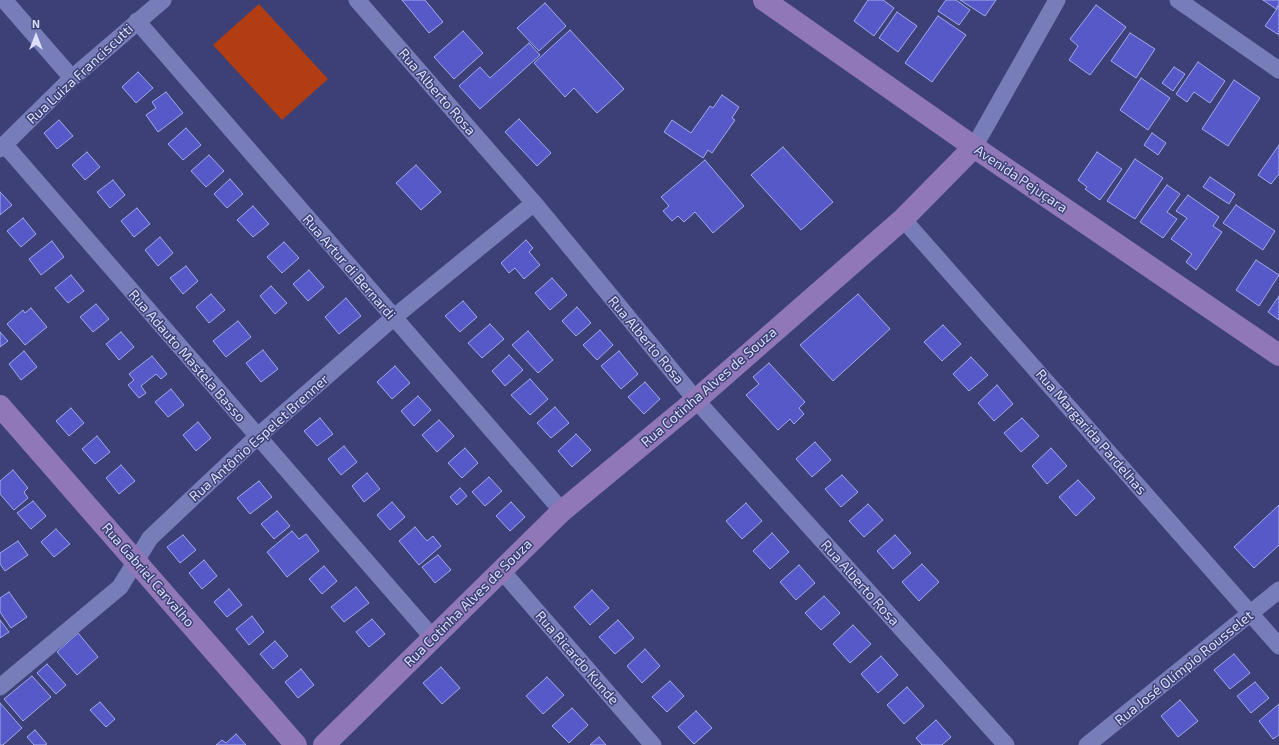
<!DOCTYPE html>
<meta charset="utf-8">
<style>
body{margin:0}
#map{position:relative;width:1279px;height:745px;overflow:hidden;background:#3c4076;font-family:"Exo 2",sans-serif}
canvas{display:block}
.north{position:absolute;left:16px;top:16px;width:40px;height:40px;-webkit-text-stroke:3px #3c4076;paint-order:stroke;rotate:0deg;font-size:11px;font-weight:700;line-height:16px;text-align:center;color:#dbdffa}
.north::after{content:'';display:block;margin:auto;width:14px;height:18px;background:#dbdffa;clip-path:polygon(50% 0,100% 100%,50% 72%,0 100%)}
</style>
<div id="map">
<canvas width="1279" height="745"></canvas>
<div class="north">N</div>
</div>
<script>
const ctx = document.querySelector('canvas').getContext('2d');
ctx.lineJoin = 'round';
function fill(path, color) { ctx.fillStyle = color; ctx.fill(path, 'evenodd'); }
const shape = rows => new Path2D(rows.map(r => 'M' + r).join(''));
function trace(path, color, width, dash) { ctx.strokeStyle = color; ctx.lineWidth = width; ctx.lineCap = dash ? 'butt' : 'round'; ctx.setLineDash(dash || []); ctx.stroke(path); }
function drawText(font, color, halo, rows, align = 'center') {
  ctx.font = font + ' "Exo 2",sans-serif'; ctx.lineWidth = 3; ctx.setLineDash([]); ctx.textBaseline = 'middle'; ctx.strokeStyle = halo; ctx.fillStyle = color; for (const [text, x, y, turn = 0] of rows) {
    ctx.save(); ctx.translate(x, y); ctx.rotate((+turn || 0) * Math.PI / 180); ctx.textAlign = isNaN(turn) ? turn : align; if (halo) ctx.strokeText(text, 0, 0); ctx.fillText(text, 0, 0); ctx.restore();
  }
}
const green = shape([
 [259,4,328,79,282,120,213,45]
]);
const building = shape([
 [402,0,425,0,443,22,429,33,402,0],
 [868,0,883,0,894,8,874,36,854,21,868,0],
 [946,0,956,0,970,10,959,25,938,11,946,0],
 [960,0,996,0,985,16,960,0],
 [1263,0,1279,0,1279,4,1276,9,1263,0],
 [545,3,566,26,539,51,517,28,545,3],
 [1096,5,1126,27,1090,75,1069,60,1078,46,1070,39,1096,5],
 [1279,6,1279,35,1265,26,1279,6],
 [897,12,917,26,898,52,879,38,897,12],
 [938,16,966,35,932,82,905,63,938,16],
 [570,30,624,89,597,113,574,88,565,97,534,63,570,30],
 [463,31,483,53,454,79,434,57,463,31],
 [1130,33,1155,49,1136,78,1111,61,1130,33],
 [529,43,540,55,480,109,459,86,480,67,490,78,529,43],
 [1198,62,1225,81,1210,103,1194,92,1187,102,1176,94,1198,62],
 [1174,67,1185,74,1173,91,1162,83,1174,67],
 [138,72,153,88,136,103,122,87,138,72],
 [1141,78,1170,98,1148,130,1120,110,1141,78],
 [1234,80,1260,98,1228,146,1202,129,1234,80],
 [166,92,183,113,158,132,146,115,156,108,152,102,166,92],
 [722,95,739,107,732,118,735,120,712,153,708,150,703,158,664,132,672,120,691,133,710,106,713,108,722,95],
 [519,119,551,153,537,166,505,132,519,119],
 [59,120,73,136,57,149,44,133,59,120],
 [186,128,201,145,183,160,168,144,186,128],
 [1152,133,1166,143,1158,155,1144,145,1152,133],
 [1279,145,1279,174,1271,184,1258,175,1279,145],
 [783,147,833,202,801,230,751,175,783,147],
 [87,152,100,167,85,180,72,165,87,152],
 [1097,152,1122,169,1100,200,1085,189,1087,187,1078,180,1097,152],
 [209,155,224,171,206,187,191,171,209,155],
 [1135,159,1163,178,1135,219,1107,201,1135,159],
 [705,160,744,206,713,233,695,212,684,222,678,216,672,221,663,211,669,206,661,197,705,160],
 [416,165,441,192,421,210,396,183,416,165],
 [1210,177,1235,194,1229,204,1203,187,1210,177],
 [230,179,243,194,227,208,214,194,230,179],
 [113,180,125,195,110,208,97,192,113,180],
 [1167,185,1180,194,1167,212,1177,219,1163,238,1140,222,1167,185],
 [0,192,12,205,0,215,0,192],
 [1188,195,1219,217,1213,226,1222,232,1196,270,1186,262,1192,254,1171,239,1187,218,1176,211,1188,195],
 [1236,205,1275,231,1263,250,1223,223,1236,205],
 [253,206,269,224,253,237,237,220,253,206],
 [137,208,150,224,134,237,121,221,137,208],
 [23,218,36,234,21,247,7,231,23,218],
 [160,237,173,253,158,266,145,250,160,237],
 [526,240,533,248,529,252,540,265,524,279,515,268,509,273,501,263,526,240],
 [52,241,64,257,41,275,29,259,52,241],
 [284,242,299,258,282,273,267,257,284,242],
 [1256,260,1279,275,1259,306,1236,290,1256,260],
 [186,266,198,281,183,294,170,278,186,266],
 [309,270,324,287,308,301,293,284,309,270],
 [71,275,84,291,68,303,55,288,71,275],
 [552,278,567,295,550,310,535,293,552,278],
 [271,286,287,303,275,314,260,296,271,286],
 [211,294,225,310,209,323,196,307,211,294],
 [858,294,890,329,833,381,800,345,858,294],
 [1279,296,1279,320,1268,312,1279,296],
 [346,298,361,316,339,334,325,317,346,298],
 [463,301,477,317,460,332,445,316,463,301],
 [96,304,109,319,93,332,80,317,96,304],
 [577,307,591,323,576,336,562,321,577,307],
 [31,308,47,327,25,345,7,324,23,310,25,313,31,308],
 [238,321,251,337,226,357,213,341,238,321],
 [490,324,504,339,482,358,468,343,490,324],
 [943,325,961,344,942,361,924,342,943,325],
 [600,330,613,345,597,360,583,345,600,330],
 [528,331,553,360,538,373,512,345,528,331],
 [0,332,8,341,0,347,0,332],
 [121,332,134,347,119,360,106,344,121,332],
 [263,350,278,369,261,382,246,363,263,350],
 [24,351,37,367,21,380,9,364,24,351],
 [619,351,638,374,621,389,601,366,619,351],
 [509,355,523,370,505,386,492,371,509,355],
 [152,356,167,374,161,379,156,374,141,386,146,393,139,398,128,385,134,380,129,374,152,356],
 [971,357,988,375,969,391,953,374,971,357],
 [769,363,805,402,799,408,804,414,794,424,790,419,778,430,746,395,759,384,753,377,769,363],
 [395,366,410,383,392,399,377,382,395,366],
 [530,379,548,399,530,415,511,395,530,379],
 [645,382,660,399,644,414,628,397,645,382],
 [997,385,1013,404,994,421,978,403,997,385],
 [171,389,184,405,168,417,155,402,171,389],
 [418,396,431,410,414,426,401,411,418,396],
 [555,407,569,423,551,438,537,423,555,407],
 [71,408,84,423,69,436,56,421,71,408],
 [320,418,333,434,317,446,304,431,320,418],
 [1022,418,1039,436,1021,452,1004,433,1022,418],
 [439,420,454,436,437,452,422,435,439,420],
 [198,422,211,438,196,451,183,435,198,422],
 [576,434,591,450,572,467,558,451,576,434],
 [97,436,110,452,95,464,82,449,97,436],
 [815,442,831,460,812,477,796,459,815,442],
 [344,446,357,462,341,475,328,459,344,446],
 [465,448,478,463,462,478,448,463,465,448],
 [1051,448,1067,466,1047,484,1032,466,1051,448],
 [121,465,135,481,119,494,106,478,121,465],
 [13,470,28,488,24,492,28,498,14,510,0,494,0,481,13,470],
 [367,473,380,489,364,502,352,486,367,473],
 [842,475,858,492,841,507,825,489,842,475],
 [489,477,502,491,485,506,472,492,489,477],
 [1078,480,1095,498,1076,516,1059,497,1078,480],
 [259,481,272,497,250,514,237,498,259,481],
 [460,488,467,496,457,505,450,497,460,488],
 [33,501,46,516,31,529,17,513,33,501],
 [392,502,405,517,390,530,377,515,392,502],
 [511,502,525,517,510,531,496,516,511,502],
 [746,503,762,521,742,539,726,521,746,503],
 [868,504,883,520,864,537,849,521,868,504],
 [1279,505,1279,545,1254,568,1234,547,1279,505],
 [277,511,290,526,274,539,261,524,277,511],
 [415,527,427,541,433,536,441,546,419,565,399,541,415,527],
 [56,529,70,544,54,557,41,542,56,529],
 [292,531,299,539,306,534,319,551,287,577,267,552,292,531],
 [772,533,789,552,770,569,753,551,772,533],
 [183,535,196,550,180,563,167,547,183,535],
 [895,535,911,553,893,569,877,551,895,535],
 [18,541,28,555,5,571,0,564,0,553,18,541],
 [438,555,451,570,435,583,422,567,438,555],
 [204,560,217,576,202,589,189,573,204,560],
 [922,564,939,582,919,601,902,582,922,564],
 [799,565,815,583,796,600,780,582,799,565],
 [324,566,337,581,322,594,309,579,324,566],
 [356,587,369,603,344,622,331,607,356,587],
 [229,589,242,605,227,617,214,602,229,589],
 [592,590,609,608,590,625,574,607,592,590],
 [9,592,27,617,11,628,0,612,0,598,9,592],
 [824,596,840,613,821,630,805,613,824,596],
 [252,616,264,632,249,645,236,629,252,616],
 [372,619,385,634,369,647,356,632,372,619],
 [0,620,9,632,0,638,0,620],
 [618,620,634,638,615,654,599,637,618,620],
 [853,625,871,644,850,663,833,644,853,625],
 [78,633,98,657,77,675,57,652,78,633],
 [275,641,288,656,273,669,260,654,275,641],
 [645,649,660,666,642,683,627,666,645,649],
 [1234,654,1250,673,1230,689,1214,670,1234,654],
 [881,656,898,675,878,693,861,674,881,656],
 [47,664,66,685,56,694,37,673,47,664],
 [441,667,460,688,442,704,423,683,441,667],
 [301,669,314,685,298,698,285,682,301,669],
 [32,676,51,697,23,721,4,699,32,676],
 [547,677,564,695,543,714,526,696,547,677],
 [670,681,684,696,667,712,652,697,670,681],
 [1255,682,1269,698,1251,713,1237,696,1255,682],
 [907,687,924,706,904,724,887,705,907,687],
 [1180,700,1198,721,1178,737,1161,716,1180,700],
 [100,702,115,719,106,727,90,710,100,702],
 [0,703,22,728,3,745,0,745,0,703],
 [1279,704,1279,735,1273,739,1259,721,1279,704],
 [572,708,588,725,569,743,552,726,572,708],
 [696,711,712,728,694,744,678,727,696,711],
 [936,720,951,737,942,745,922,745,916,738,936,720],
 [35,730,47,744,45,745,34,745,27,737,35,730],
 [236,734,246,745,216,745,222,740,226,743,236,734],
 [599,737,606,745,590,745,599,737]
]);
const street = shape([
 [4,0,72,78],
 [357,0,534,203,696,400,1006,745],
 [1178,0,1279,70],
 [137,21,562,511],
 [5,145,433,638],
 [974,147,1057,0],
 [0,149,72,78,163,0],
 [903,219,1279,646],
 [502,571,653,745],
 [0,687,120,587,150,538,257,437,393,318,534,203],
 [1087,745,1279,590]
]);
const secondary = shape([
 [764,0,974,147,1279,355],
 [0,406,296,745],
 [324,745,562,511,696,400,903,219,974,147]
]);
const streetNames = [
 ["Rua Luiza Franciscutti",80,74,-43],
 ["Rua Alberto Rosa",437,92,49],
 ["Avenida Pejuçara",1021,179,34],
 ["Rua Artur di Bernardi",349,267,49],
 ["Rua Alberto Rosa",646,340,50],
 ["Rua Adauto Mastela Basso",187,356,49],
 ["Rua Cotinha Alves de Souza",709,387,-41],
 ["Rua Margarida Pardelhas",1091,432,49],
 ["Rua Antônio Espelet Brenner",259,438,-42],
 ["Rua Gabriel Carvalho",148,575,49],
 ["Rua Alberto Rosa",860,583,48],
 ["Rua Cotinha Alves de Souza",468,603,-45],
 ["Rua Ricardo Kunde",577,658,49],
 ["Rua José Olímpio Rousselet",1184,668,-39]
];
fill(green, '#b23d13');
fill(building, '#5759c9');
trace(building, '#a1aae9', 1);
trace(street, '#767db9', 17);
trace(secondary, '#9077b7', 22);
drawText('14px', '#dbdffa', '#3c4076', streetNames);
</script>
